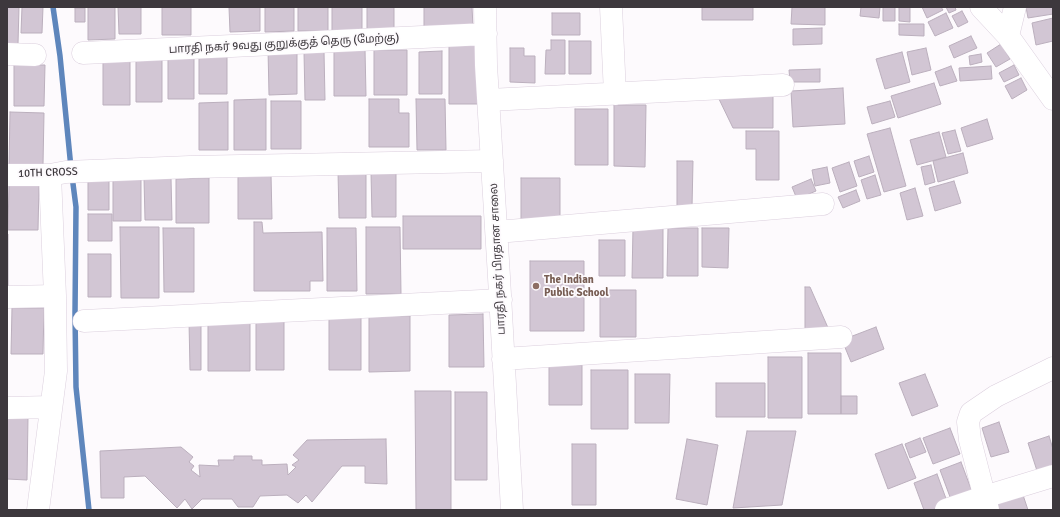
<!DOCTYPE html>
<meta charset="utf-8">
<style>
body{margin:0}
#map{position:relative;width:1060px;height:517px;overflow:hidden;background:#fdfafd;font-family:Signika,sans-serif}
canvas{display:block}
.frame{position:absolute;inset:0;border:8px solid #3d383d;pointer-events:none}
</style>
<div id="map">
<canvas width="1060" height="517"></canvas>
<div class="frame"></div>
</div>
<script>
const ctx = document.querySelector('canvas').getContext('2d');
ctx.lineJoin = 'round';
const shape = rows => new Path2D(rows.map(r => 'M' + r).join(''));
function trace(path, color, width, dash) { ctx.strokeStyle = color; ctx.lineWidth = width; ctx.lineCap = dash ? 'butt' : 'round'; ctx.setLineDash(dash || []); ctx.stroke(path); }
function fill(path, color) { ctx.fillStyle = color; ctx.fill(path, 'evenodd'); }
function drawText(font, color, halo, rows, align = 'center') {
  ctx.font = font + ' Signika,"Noto Sans Tamil",sans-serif'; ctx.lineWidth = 3.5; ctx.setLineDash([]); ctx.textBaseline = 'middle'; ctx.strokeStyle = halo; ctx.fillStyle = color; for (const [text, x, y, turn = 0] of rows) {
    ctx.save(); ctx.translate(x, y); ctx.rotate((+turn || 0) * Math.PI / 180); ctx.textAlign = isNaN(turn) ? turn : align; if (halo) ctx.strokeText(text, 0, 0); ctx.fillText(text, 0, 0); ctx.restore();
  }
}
const stream = shape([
 [53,7,60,56,71,168],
 [72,176,76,207,75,313,76,387,89,510]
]);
const building = shape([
 [7,7,19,7,18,44,7,44,7,7],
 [22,7,43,7,42,33,21,33,22,7],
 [88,7,115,7,115,39,88,40,88,7],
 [118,7,141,7,141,34,119,34,118,7],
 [162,7,191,7,191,35,162,35,162,7],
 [229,7,260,7,260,31,230,32,229,7],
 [265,7,294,7,294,31,265,32,265,7],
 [298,7,328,7,328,31,298,31,298,7],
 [332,7,362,7,362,30,332,31,332,7],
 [367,7,394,7,394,29,367,29,367,7],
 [424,7,472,7,473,27,424,27,424,7],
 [702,7,753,7,753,20,702,20,702,7],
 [792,7,825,7,825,25,791,24,792,7],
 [861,7,880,7,879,18,860,16,861,7],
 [883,7,895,7,895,21,883,21,883,7],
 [899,7,910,7,910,22,899,21,899,7],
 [922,7,941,7,943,10,927,18,922,7],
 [946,7,955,7,956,10,949,13,946,7],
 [1026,7,1053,7,1053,14,1028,18,1026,7],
 [75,8,85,8,85,22,75,22,75,8],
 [962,11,968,22,958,27,952,16,962,11],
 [552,13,580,13,580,35,552,35,552,13],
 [946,13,953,28,935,36,928,22,946,13],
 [1053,18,1053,41,1036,45,1032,23,1053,18],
 [899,24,924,24,924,36,899,35,899,24],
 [822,28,822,44,793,45,793,29,822,28],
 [971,36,977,48,954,58,949,46,971,36],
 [551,40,565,40,565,74,545,74,546,50,551,50,551,40],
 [569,41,591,41,591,74,569,74,569,41],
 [1001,44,1010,59,996,67,987,53,1001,44],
 [449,45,479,45,480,104,449,104,449,45],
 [297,48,297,94,269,95,268,49,297,48],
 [510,48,524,48,524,56,535,56,535,83,510,82,510,48],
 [926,48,931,70,912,75,907,52,926,48],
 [334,49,365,49,366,96,334,96,334,49],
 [374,50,407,50,407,95,374,95,374,50],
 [324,51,325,100,305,100,304,52,324,51],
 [442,51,442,94,419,94,419,52,442,51],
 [227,52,227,94,199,94,199,53,227,52],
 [902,52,910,82,885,89,876,59,902,52],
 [981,54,982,62,970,65,969,56,981,54],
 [162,57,162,102,136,102,136,58,162,57],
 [168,58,194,58,194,99,168,99,168,58],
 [103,61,130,61,130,105,103,105,103,61],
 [14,65,45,65,44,106,14,106,14,65],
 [1014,65,1019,75,1004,82,999,73,1014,65],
 [951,66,957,81,940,86,935,72,951,66],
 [991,66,992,79,960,81,959,68,991,66],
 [820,69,820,82,790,82,789,70,820,69],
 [1021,78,1027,90,1012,99,1005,86,1021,78],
 [934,83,941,104,898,118,891,96,934,83],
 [843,88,845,124,793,127,791,91,843,88],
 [773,94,773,128,733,128,718,97,773,94],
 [266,99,266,150,234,150,234,100,266,99],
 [369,99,399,99,399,113,409,113,409,147,369,147,369,99],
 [416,99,445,99,446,150,417,150,416,99],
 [271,101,301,101,301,149,271,149,271,101],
 [890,101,895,117,872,124,867,107,890,101],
 [228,102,228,150,199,150,199,103,228,102],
 [614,105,646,105,645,167,614,166,614,105],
 [575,109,608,109,608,165,575,165,575,109],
 [10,112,44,113,43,165,9,165,10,112],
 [987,119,993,139,967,147,961,128,987,119],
 [890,128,906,186,884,192,867,134,890,128],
 [955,130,961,151,948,154,942,133,955,130],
 [746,131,779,131,779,180,756,180,756,149,746,149,746,131],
 [939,132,946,157,917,165,910,140,939,132],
 [963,153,968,173,938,182,933,161,963,153],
 [869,156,874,172,859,177,854,161,869,156],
 [677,161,693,161,692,208,677,208,677,161],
 [849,162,857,186,840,192,832,168,849,162],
 [931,165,935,182,925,185,921,167,931,165],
 [827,167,830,183,815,186,812,170,827,167],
 [338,171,366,171,366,218,339,218,338,171],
 [371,172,396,172,396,217,372,217,371,172],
 [238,174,271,174,272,219,238,219,238,174],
 [875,175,881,195,867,199,861,180,875,175],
 [113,177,141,177,141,221,113,221,113,177],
 [144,178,171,178,172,220,145,220,144,178],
 [209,178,209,223,176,223,176,179,209,178],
 [521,178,560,178,560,219,521,219,521,178],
 [811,179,816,191,797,199,792,187,811,179],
 [88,180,109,180,109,210,88,210,88,180],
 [954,181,961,203,935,211,929,188,954,181],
 [9,184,39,185,38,230,8,230,9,184],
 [915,188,923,216,907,220,900,193,915,188],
 [856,190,860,201,843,208,838,197,856,190],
 [88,214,112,214,112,241,88,241,88,214],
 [403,216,481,216,481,249,403,249,403,216],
 [254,222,262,222,263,233,322,232,323,281,310,281,310,291,254,291,254,222],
 [120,227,159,227,159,298,121,298,120,227],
 [366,227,400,227,401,294,366,294,366,227],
 [163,228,194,228,194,292,164,292,163,228],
 [327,228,356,228,357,291,327,291,327,228],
 [633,228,663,228,663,278,632,278,633,228],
 [668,228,698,228,698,276,667,276,668,228],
 [702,228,729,228,728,268,702,267,702,228],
 [7,234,8,234,8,286,7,286,7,234],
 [599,240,625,240,625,276,599,276,599,240],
 [88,254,111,254,111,297,88,297,88,254],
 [530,261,584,261,584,331,530,331,530,261],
 [805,287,810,287,829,330,805,330,805,287],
 [600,290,636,290,636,337,600,337,600,290],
 [12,308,44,308,43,354,11,354,12,308],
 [483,314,484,367,449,367,449,315,483,314],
 [361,316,361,370,329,370,329,317,361,316],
 [410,316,410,371,369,372,369,317,410,316],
 [256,320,284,320,284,370,256,370,256,320],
 [189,321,201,321,201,370,190,370,189,321],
 [250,323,250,371,208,371,208,324,250,323],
 [876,327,884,349,851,362,842,340,876,327],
 [808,353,841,353,841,414,808,414,808,353],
 [768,357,802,357,802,418,768,418,768,357],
 [549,365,582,365,582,405,549,405,549,365],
 [591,370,628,370,628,429,591,429,591,370],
 [635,374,670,374,669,423,635,423,635,374],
 [925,374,938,406,912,416,899,383,925,374],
 [716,383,765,383,765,417,716,417,716,383],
 [415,391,451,391,451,510,416,510,415,391],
 [455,392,487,392,487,480,455,480,455,392],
 [841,396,857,396,857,414,841,414,841,396],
 [7,417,28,417,27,480,7,479,7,417],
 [999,422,1009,452,991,457,982,428,999,422],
 [950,428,960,454,933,464,923,438,950,428],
 [747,431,796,431,782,505,733,508,747,431],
 [1049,436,1053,449,1053,473,1039,477,1028,443,1049,436],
 [920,438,926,452,910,458,905,444,920,438],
 [386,439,387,484,365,483,365,466,342,466,312,502,306,495,298,503,287,495,260,496,253,507,238,507,232,499,202,499,192,509,185,499,177,508,145,476,124,477,124,498,101,498,100,451,181,447,193,457,189,462,194,466,191,470,200,477,199,465,219,466,218,460,234,460,234,456,252,456,252,460,262,460,262,465,287,464,288,475,296,467,292,465,299,460,293,455,307,440,386,439],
 [687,439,718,445,707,505,676,499,687,439],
 [572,444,596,444,596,505,572,505,572,444],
 [902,444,916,478,888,489,875,454,902,444],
 [961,462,974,497,953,505,940,470,961,462],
 [937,474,948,504,932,510,924,510,914,483,937,474],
 [1021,489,1028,510,997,510,993,498,1021,489]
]);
const minor = shape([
 [485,7,486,65,499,277,512,510],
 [611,7,615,94],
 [981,7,1008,36,1053,99],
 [1008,36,1015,7],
 [83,53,486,34],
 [7,54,35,55],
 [489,100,783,85],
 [7,175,50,175,66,172,190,167,492,161],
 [497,232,823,204],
 [7,297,55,296],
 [84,321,501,300],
 [503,359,841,337],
 [7,408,51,407],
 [38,510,56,371,55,296,50,175],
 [946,510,984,497,1053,476],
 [988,510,970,440,968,422,971,413,996,396,1053,368]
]);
const markers = [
 [536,286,4,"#8d6e63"]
];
const streetNames = [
 ["பாரதி நகர் 9வது குறுக்குத் தெரு (மேற்கு)",284,44,-3],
 ["10TH CROSS",48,173,-2],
 ["பாரதி நகர் பிரதான சாலை",498,259,-93]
];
const educationNames = [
 ["The Indian",544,280],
 ["Public School",544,293]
];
trace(stream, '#5e86bc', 5.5);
fill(building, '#d2c6d4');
trace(building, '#bbafbd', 1);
trace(minor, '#dbcfdd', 23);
trace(minor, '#fff', 22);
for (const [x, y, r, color] of markers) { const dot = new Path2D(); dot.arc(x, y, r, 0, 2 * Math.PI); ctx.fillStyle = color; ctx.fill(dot); trace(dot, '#fdfafd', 1.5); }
drawText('11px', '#3d383d', '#fdfafd', streetNames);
drawText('bold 11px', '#785e54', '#fdfafd', educationNames, 'left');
</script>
